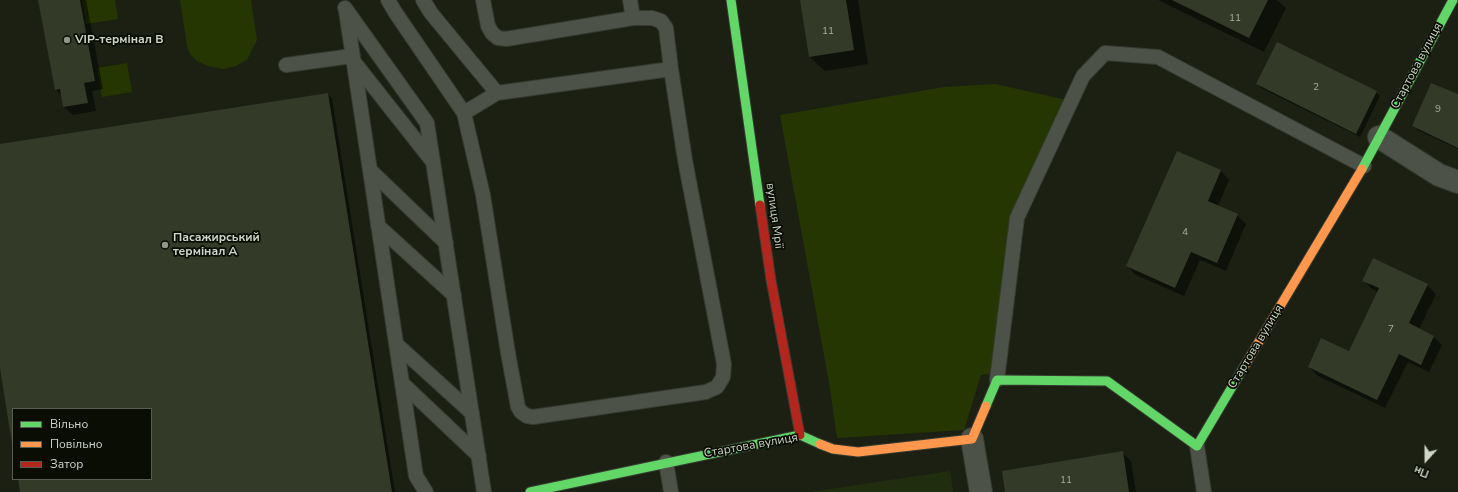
<!DOCTYPE html>
<meta charset="utf-8">
<style>
body{margin:0}
#map{position:relative;width:1458px;height:492px;overflow:hidden;background:#1b2013;font-family:"Nunito Sans",sans-serif}
canvas{display:block}
.legend{position:absolute;left:12px;top:408px;width:140px;height:72px;box-sizing:border-box;background:#090d04;border:1px solid #585d52;margin:0;padding:5px 7px;list-style:none;font-size:12px;color:#cfd6c7}
.legend li{display:flex;align-items:center;gap:8px;height:20px}
.legend b{width:20px;border:1px solid #585d52}
.north{position:absolute;left:1406px;top:440px;width:40px;height:40px;-webkit-text-stroke:3px #090d04;paint-order:stroke;rotate:201deg;font-size:11px;font-weight:700;line-height:16px;text-align:center;color:#cfd6c7}
.north::after{content:'';display:block;margin:auto;width:14px;height:18px;background:#cfd6c7;clip-path:polygon(50% 0,100% 100%,50% 72%,0 100%)}
</style>
<div id="map">
<canvas width="1458" height="492"></canvas>
<ul class="legend">
<li><b style="height:5px;background:#63d668"></b>Вільно</li>
<li><b style="height:5px;background:#ff974d"></b>Повільно</li>
<li><b style="height:5px;background:#b3261e"></b>Затор</li>
</ul>
<div class="north">Пн</div>
</div>
<script>
const ctx = document.querySelector('canvas').getContext('2d');
ctx.lineJoin = 'round';
function fill(path, color) { ctx.fillStyle = color; ctx.fill(path, 'evenodd'); }
const shape = rows => new Path2D(rows.map(r => 'M' + r).join(''));
function trace(path, color, width, dash) { ctx.strokeStyle = color; ctx.lineWidth = width; ctx.lineCap = dash ? 'butt' : 'round'; ctx.setLineDash(dash || []); ctx.stroke(path); }
function drawText(font, color, halo, rows, align = 'center') {
  ctx.font = font + ' "Nunito Sans",sans-serif'; ctx.lineWidth = 3.5; ctx.setLineDash([]); ctx.textBaseline = 'middle'; ctx.strokeStyle = halo; ctx.fillStyle = color; for (const [text, x, y, turn = 0] of rows) {
    ctx.save(); ctx.translate(x, y); ctx.rotate((+turn || 0) * Math.PI / 180); ctx.textAlign = isNaN(turn) ? turn : align; if (halo) ctx.strokeText(text, 0, 0); ctx.fillText(text, 0, 0); ctx.restore();
  }
}
const built = shape([
 [950,471,953,492,810,492]
]);
const green = shape([
 [82,0,115,0,118,19,86,24],
 [180,0,251,0,257,40,247,60,236,66,223,69,208,66,197,61,190,54,187,46],
 [127,63,132,92,102,97,97,68],
 [995,84,1071,101,1017,218,998,373,981,375,964,430,837,438,830,388,780,115,944,87]
]);
const shadow = shape([
 [39,0,86,0,103,89,92,91,96,111,73,115,64,107,62,96,56,90],
 [801,0,858,0,868,64,825,71,810,57],
 [1158,0,1277,0,1286,8,1264,52],
 [1257,84,1376,92,1380,96,1360,137,1261,88],
 [328,94,332,98,395,492,21,492,19,479,151,479,151,409,13,409,13,444,0,363,0,146],
 [1458,96,1458,149,1417,130,1413,126],
 [1177,152,1221,171,1229,180,1218,206,1237,215,1246,224,1226,271,1200,260,1184,296,1136,275,1127,266],
 [1364,281,1427,285,1436,294,1419,329,1434,337,1442,345,1429,372,1408,362,1385,408,1318,376,1309,367,1349,352,1378,292,1372,289],
 [1122,452,1131,461,1136,492,1006,492]
]);
const building = shape([
 [38,0,80,0,95,81,84,83,88,103,63,107,60,89,55,90],
 [800,0,846,0,854,50,809,57],
 [1172,0,1268,0,1249,38],
 [1277,42,1377,91,1356,134,1256,84],
 [1431,83,1458,94,1458,148,1412,126],
 [328,93,392,492,20,492,18,479,151,479,151,409,13,409,12,444,0,368,0,144],
 [1177,151,1221,170,1208,201,1238,214,1217,263,1191,252,1175,288,1126,266],
 [1373,258,1428,284,1409,323,1434,336,1421,365,1399,354,1377,400,1308,367,1321,338,1349,351,1379,288,1362,281],
 [1123,451,1129,492,1005,492,1002,471]
]);
const lane = shape([
 [388,0,395,12,464,113,483,195,508,353,518,407,521,412,527,416,533,417,706,392,717,387,723,377,724,364,685,160,671,69,497,93,464,113],
 [423,0,431,13,497,93],
 [483,0,488,26,492,33,498,38,506,39,633,18,652,18,661,21,666,28,671,69],
 [630,0,633,18],
 [345,8,427,123,484,492],
 [346,11,416,476,426,492],
 [354,62,433,162],
 [286,65,352,56],
 [370,170,446,243],
 [378,226,454,295],
 [396,344,472,413],
 [997,380,1017,218,1083,76,1105,53,1158,57,1364,166],
 [402,383,479,456],
 [1197,446,1204,492],
 [666,462,671,492]
]);
const street = shape([
 [1379,137,1439,175,1458,182],
 [972,439,981,492]
]);
const fast = shape([
 [731,0,760,205],
 [1362,169,1453,0],
 [986,406,997,380,1107,381,1197,446,1245,365],
 [530,492,800,435,820,444]
]);
const slow = shape([
 [1245,365,1362,169],
 [820,444,833,449,858,452,972,439,986,406]
]);
const jam = shape([
 [760,205,771,280,800,435]
]);
const markers = [
 [67,40,4,"#909688"],
 [165,245,4,"#909688"]
];
const numberNames = [
 ["11",1235,19],
 ["11",828,32],
 ["2",1316,88],
 ["9",1438,110],
 ["4",1185,233],
 ["7",1391,330],
 ["11",1066,481]
];
const poiNames = [
 ["VIP-термінал B",75,40],
 ["Пасажирський",173,238],
 ["термінал A",173,252]
];
const streetNames = [
 ["Стартова вулиця",1417,66,-62],
 ["вулиця Мрії",774,216,82],
 ["Стартова вулиця",1256,347,-59],
 ["Стартова вулиця",751,446,-10]
];
fill(built, '#212d0f');
fill(green, '#253603');
fill(shadow, '#0007');
fill(building, '#333a28');
trace(lane, '#363b31', 16);
trace(street, '#363b31', 24);
trace(fast, '#363b31', 11);
trace(slow, '#363b31', 11);
trace(jam, '#363b31', 11);
trace(lane, '#4d5248', 14);
trace(street, '#4d5248', 22);
trace(fast, '#63d668', 9);
trace(slow, '#ff974d', 9);
trace(jam, '#b3261e', 9);
for (const [x, y, r, color] of markers) { const dot = new Path2D(); dot.arc(x, y, r, 0, 2 * Math.PI); ctx.fillStyle = color; ctx.fill(dot); trace(dot, '#090d04', 1.5); }
drawText('10px', '#a8af9f', null, numberNames);
drawText('bold 12px', '#cfd6c7', '#090d04', poiNames, 'left');
drawText('12px', '#cfd6c7', '#090d04', streetNames);
</script>
